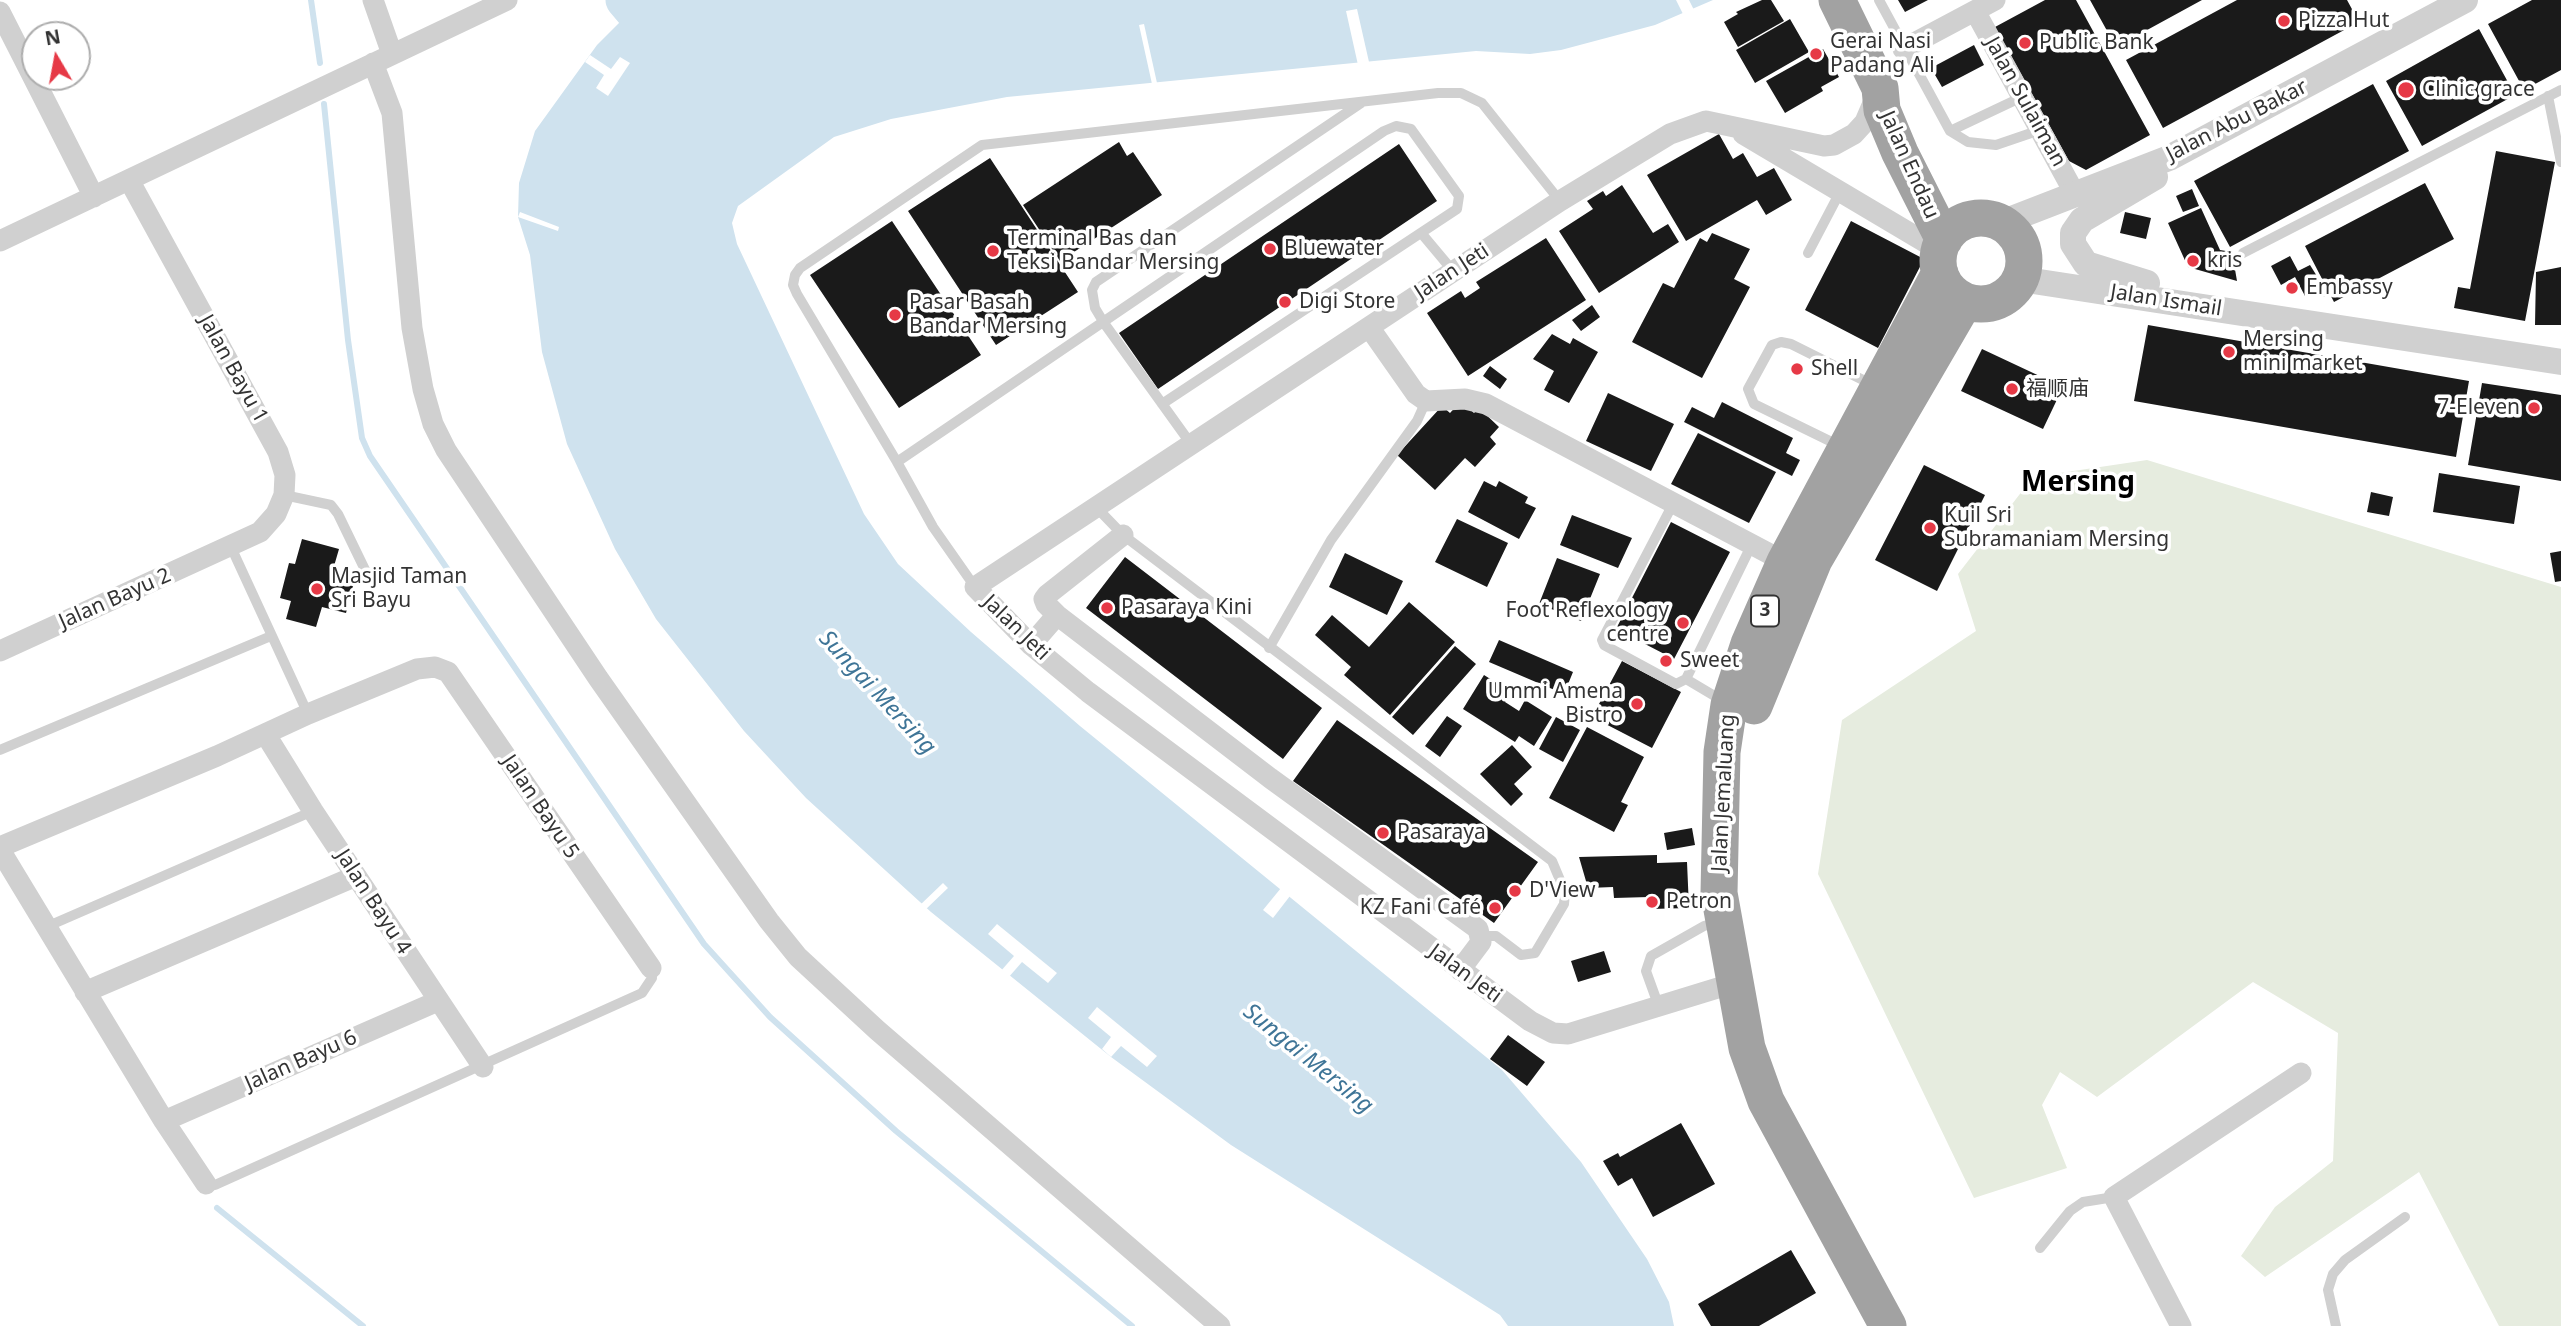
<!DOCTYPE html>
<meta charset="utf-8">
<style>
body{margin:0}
#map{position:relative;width:2561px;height:1326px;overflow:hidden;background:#fff;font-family:"Noto Sans",sans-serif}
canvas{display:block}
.north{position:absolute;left:21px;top:21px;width:70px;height:70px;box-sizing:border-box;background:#fff;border:2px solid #adadad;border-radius:50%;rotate:350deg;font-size:19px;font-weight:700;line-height:28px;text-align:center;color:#333}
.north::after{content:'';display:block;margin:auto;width:24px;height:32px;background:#e63946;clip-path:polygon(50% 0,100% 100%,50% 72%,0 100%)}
</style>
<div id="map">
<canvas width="2561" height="1326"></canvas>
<div class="north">N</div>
</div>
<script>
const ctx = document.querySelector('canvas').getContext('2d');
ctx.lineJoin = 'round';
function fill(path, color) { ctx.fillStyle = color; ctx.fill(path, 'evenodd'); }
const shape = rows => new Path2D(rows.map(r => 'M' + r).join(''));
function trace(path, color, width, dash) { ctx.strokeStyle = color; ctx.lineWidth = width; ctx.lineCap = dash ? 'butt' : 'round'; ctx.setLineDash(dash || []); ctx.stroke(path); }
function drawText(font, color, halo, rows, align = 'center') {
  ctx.font = font + ' "Noto Sans","Noto Sans SC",sans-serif'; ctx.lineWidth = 7; ctx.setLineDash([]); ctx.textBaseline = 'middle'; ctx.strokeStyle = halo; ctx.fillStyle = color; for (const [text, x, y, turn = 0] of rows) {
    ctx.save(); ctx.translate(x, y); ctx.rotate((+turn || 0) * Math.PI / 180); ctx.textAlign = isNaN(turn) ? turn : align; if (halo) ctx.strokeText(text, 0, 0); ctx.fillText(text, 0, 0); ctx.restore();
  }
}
const green = shape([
 [2147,460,2561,587,2561,1326,2499,1326,2419,1172,2265,1277,2241,1256,2275,1207,2333,1161,2338,1033,2253,982,2097,1097,2060,1072,2042,1105,2067,1168,1974,1198,1818,874,1842,720,1976,631,1958,574,2033,477]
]);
const water = shape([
 [642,0,1713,0,1655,25,1561,50,1530,54,1476,51,1007,97,891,119,834,137,738,206,732,223,737,244,864,514,898,564,971,632,1080,726,1502,1070,1581,1162,1647,1259,1669,1302,1674,1326,1508,1326,1500,1315,1231,1145,1111,1057,931,912,806,798,744,731,656,619,615,549,567,444,542,352,530,255,518,217,519,183,535,131,597,45]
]);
const pier = shape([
 [1676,0,1689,0,1695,12,1684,16],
 [1357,9,1369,62,1358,65,1346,11],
 [1144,24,1157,83,1152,84,1139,25],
 [590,55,611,69,620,57,630,63,608,96,596,88,604,75,585,62],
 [520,212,559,227,558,231,518,217],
 [943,883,948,888,924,911,919,906],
 [1281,888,1290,896,1273,918,1263,910],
 [997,924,1057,973,1048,983,1022,962,1008,978,1000,972,1014,956,988,934],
 [1097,1007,1157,1056,1147,1067,1121,1046,1111,1057,1102,1049,1111,1037,1088,1018]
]);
const stream = shape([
 [311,0,320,63],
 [324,104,348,340,362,438,370,456,704,944,770,1017,896,1131,1132,1326],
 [217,1208,363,1326]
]);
const river = shape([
 [624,0,662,45]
]);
const building = shape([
 [1762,0,1771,0,1784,21,1738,47,1724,22,1738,14,1736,12],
 [1898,0,1928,0,1905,12],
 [2045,0,2076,0,2150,135,2086,170,2069,161,1995,27],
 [2090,0,2202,0,2116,47],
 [2237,0,2347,0,2359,22,2163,128,2126,60],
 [2532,0,2561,0,2561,70,2524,90,2488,24],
 [1790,19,1809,52,1755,83,1736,50],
 [2479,29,2515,95,2422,146,2386,81],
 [1974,45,1984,65,1942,87,1931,68],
 [1823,49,1839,77,1821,87,1823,91,1785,113,1766,81],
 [2373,84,2409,151,2230,247,2194,181],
 [1719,134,1733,159,1743,153,1757,177,1774,168,1792,200,1766,215,1757,200,1686,241,1647,175],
 [1119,142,1127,156,1133,152,1162,195,1060,261,1023,205],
 [1399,144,1437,201,1158,389,1119,333],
 [2496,151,2555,162,2525,321,2454,308,2458,287,2470,289],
 [990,158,1078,292,996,345,908,211],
 [2425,183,2454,239,2334,302,2305,246],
 [1622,185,1653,233,1668,224,1679,242,1599,293,1559,231,1593,209,1587,201,1603,191,1606,196],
 [2192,189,2199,206,2183,212,2176,196],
 [2201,208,2220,250,2232,252,2237,281,2188,267,2168,223],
 [2125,212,2151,218,2146,239,2120,233],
 [892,221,981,355,899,408,810,275],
 [1851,221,1924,259,1878,348,1805,310],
 [1712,233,1750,249,1734,279,1750,287,1702,378,1632,342,1663,283,1674,288,1700,238,1707,242],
 [1546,238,1586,300,1468,376,1427,313,1461,291,1465,298,1480,288,1476,282],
 [2290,256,2298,271,2310,265,2330,297,2305,296,2295,277,2281,285,2271,266],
 [2561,267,2561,325,2535,325,2536,272],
 [1592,305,1600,317,1581,331,1572,320],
 [2148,325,2469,381,2456,457,2134,401],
 [1552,334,1570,344,1573,338,1598,352,1569,403,1544,390,1554,371,1533,359],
 [1982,349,2063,387,2043,429,1961,391],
 [1490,366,1507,379,1500,389,1483,376],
 [2482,383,2561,395,2561,481,2468,465],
 [1608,393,1674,424,1651,471,1586,441],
 [1461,401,1474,413,1479,408,1499,427,1490,437,1496,444,1475,467,1465,458,1435,490,1397,455,1442,406,1450,413],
 [1722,402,1793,438,1786,453,1800,460,1792,476,1684,422,1692,407,1714,418],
 [1698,433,1776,472,1749,523,1671,484],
 [1924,465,1985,495,1937,591,1875,560],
 [2439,473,2520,486,2514,524,2433,512],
 [1484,481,1496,487,1499,481,1528,497,1525,503,1536,508,1519,539,1468,512],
 [2371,492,2393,497,2389,516,2367,512],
 [1572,515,1632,538,1618,568,1560,545],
 [1457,519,1508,543,1487,587,1435,562],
 [1671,522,1730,552,1674,659,1616,629],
 [302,539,339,549,332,573,355,579,346,613,322,607,316,627,286,619,291,601,280,598,289,563,295,564],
 [2561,551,2561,581,2555,582,2550,553],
 [1345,553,1403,581,1387,615,1329,587],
 [1125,557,1322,708,1283,759,1086,608],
 [1557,558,1600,574,1581,621,1539,604],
 [1409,602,1455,642,1390,715,1344,675,1351,667,1315,635,1332,615,1369,647],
 [1499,640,1573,672,1564,694,1489,662],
 [1455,646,1476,664,1413,735,1392,717],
 [1622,661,1681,692,1652,748,1592,717],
 [1484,675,1511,692,1505,702,1519,711,1525,700,1552,717,1534,746,1519,736,1515,742,1463,709],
 [1447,716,1462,726,1440,757,1425,746],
 [1556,717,1580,730,1563,762,1539,749],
 [1337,720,1538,862,1494,923,1293,781],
 [1587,727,1644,757,1621,802,1628,805,1614,832,1549,798],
 [1512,745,1532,767,1514,784,1523,794,1511,806,1480,774],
 [1692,828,1695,845,1667,850,1664,833],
 [1657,855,1657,863,1687,862,1689,908,1650,909,1649,897,1614,898,1613,887,1588,888,1579,857],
 [1604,951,1611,972,1578,982,1571,961],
 [1508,1035,1545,1062,1527,1086,1490,1059],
 [1681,1123,1715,1184,1653,1217,1632,1178,1618,1186,1603,1161,1618,1153,1620,1157],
 [1791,1250,1816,1293,1759,1326,1711,1326,1698,1304]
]);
const service = shape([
 [1879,0,1950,131,2022,97],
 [2548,96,2561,162],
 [1950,131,1968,142,1996,145,2040,130],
 [1422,234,1453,271],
 [1808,253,1840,192],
 [2243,253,2561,90],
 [1191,444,1104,323,1095,308,1092,290,1096,282,1361,103],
 [1842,447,1754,404,1748,389,1772,345,1781,342,1791,344,1875,386],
 [897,462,797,294,793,285,795,275,800,268,982,145,1438,93,1461,93,1482,103,1560,201],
 [284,495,331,505,338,514,369,578],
 [1674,502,1602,640,1604,645,1676,684,1686,679],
 [1096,507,1123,535,1552,861,1565,892,1564,904,1535,953,1521,955,1496,936,1481,936],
 [231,547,308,714],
 [975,587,933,527,897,462,1384,131,1396,126,1411,129,1459,196,1457,209,1162,404],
 [1269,648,1331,540,1417,421,1426,401],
 [1686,679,1752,544],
 [1686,679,1723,701],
 [0,750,271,636],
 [46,927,313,811],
 [1659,1007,1646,971,1651,956,1704,926,1718,922],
 [206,1184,215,1185,642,993,652,978,651,968],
 [2040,1248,2070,1211,2083,1202,2114,1197],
 [2336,1326,2328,1290,2333,1274,2345,1260,2405,1217]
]);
const minor = shape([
 [373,0,392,54],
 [1975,11,2075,194],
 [0,12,94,197],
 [1903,49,1995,0],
 [373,63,392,113,412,328,423,389,433,424,446,450,598,678,769,921,798,957,877,1030,1220,1326],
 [1743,134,1940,251],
 [0,241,507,0],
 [1369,327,1416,394,1426,401,1465,399,1486,404,1785,562],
 [1057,615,1046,604,1044,599,1047,595,1123,535],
 [1031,645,1057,615,1270,778,1478,929,1481,942,1460,970],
 [0,651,260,532,276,514,284,495,285,475,278,452,129,180],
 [266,735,313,811,483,1067],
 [0,847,217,756,308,714,417,669,435,667,448,672,651,968],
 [0,850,164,1121,206,1184],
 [1734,983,1568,1034,1553,1033,1530,1021,1088,692,1031,645,975,587,1560,201,1670,134,1706,121,1824,146,1834,145,1854,134,1865,122,1877,94],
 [85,992,356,876],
 [164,1121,438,1001],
 [2181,1326,2114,1197,2301,1073]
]);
const tertiary = shape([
 [2001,223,2169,158,2465,0],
 [2020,279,2561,362],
 [2147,283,2086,264,2073,244,2073,233,2082,220,2155,177]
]);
const trunk = shape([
 [1837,0,1880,88,1882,110,1900,153,1944,240],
 '1938 261a43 43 0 1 1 86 0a43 43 0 1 1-86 0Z',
 [1754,706,1814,560,1965,301],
 [1888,1326,1766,1101,1747,1048,1719,893,1722,752,1729,705,1749,644,1785,562,1940,273]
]);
const markers = [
 [2284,21,7,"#e63946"],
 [2025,43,7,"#e63946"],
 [1816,54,7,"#e63946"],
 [2406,90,9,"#e63946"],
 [1270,249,7,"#e63946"],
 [993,251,7,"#e63946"],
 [2193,261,7,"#e63946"],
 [2292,288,7,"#e63946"],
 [1285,302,7,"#e63946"],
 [895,315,7,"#e63946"],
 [2229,352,7,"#e63946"],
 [1797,369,7,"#e63946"],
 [2012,389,7,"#e63946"],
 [2534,408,7,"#e63946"],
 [1930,528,7,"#e63946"],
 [317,589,7,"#e63946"],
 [1107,608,7,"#e63946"],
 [1683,623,7,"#e63946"],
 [1666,661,7,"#e63946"],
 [1637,704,7,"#e63946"],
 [1383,833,7,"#e63946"],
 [1515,891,7,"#e63946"],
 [1652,902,7,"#e63946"],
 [1495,908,7,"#e63946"]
];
const shields = [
 [1765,611,28]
];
const shieldNames = [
 ["3",1765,611]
];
const poiNames = [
 ["Pizza Hut",2298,21],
 ["Gerai Nasi",1830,42],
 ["Padang Ali",1830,66],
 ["Public Bank",2039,43],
 ["Clinic grace",2422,90],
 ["Terminal Bas dan",1007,239],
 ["Teksi Bandar Mersing",1007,263],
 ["Bluewater",1284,249],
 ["kris",2207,261],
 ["Embassy",2306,288],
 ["Digi Store",1299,302],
 ["Pasar Basah",909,303],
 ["Bandar Mersing",909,327],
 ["Mersing",2243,340],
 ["mini market",2243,364],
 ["Shell",1811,369],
 ["福顺庙",2026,389],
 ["7-Eleven",2520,408,"right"],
 ["Kuil Sri",1944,516],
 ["Subramaniam Mersing",1944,540],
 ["Masjid Taman",331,577],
 ["Sri Bayu",331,601],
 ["Pasaraya Kini",1121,608],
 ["Foot Reflexology",1669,611,"right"],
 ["centre",1669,635,"right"],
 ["Sweet",1680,661],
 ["Ummi Amena",1623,692,"right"],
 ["Bistro",1623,716,"right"],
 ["Pasaraya",1397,833],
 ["D'View",1529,891],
 ["Petron",1666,902],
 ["KZ Fani Café",1481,908,"right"]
];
const streetNames = [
 ["Jalan Sulaiman",2025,102,61],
 ["Jalan Abu Bakar",2237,121,-27],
 ["Jalan Endau",1909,165,66],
 ["Jalan Jeti",1452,272,-33],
 ["Jalan Ismail",2166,301,9],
 ["Jalan Bayu 1",233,369,61],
 ["Jalan Bayu 2",115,599,-24],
 ["Jalan Jeti",1016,628,44],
 ["Jalan Jemaluang",1724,793,-87],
 ["Jalan Bayu 5",540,807,56],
 ["Jalan Bayu 4",373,902,57],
 ["Jalan Jeti",1465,974,36],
 ["Jalan Bayu 6",301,1061,-24]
];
const waterNames = [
 ["Sungai Mersing",877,693,47],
 ["Sungai Mersing",1308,1059,39]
];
const districtNames = [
 ["Mersing",2078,483]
];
fill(green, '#e6ecdf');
fill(water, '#cfe2ee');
fill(pier, '#fff');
trace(stream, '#cfe2ee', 6);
trace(river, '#cfe2ee', 37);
fill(building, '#1a1a1a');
trace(service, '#d0d0d0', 10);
trace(minor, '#d0d0d0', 21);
trace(tertiary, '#d0d0d0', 26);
trace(trunk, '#a2a2a2', 37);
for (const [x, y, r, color] of markers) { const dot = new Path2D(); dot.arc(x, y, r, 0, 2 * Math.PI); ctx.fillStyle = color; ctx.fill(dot); trace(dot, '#fff', 2.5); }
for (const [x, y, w] of shields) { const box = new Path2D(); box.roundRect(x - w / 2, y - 15.5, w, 31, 5); ctx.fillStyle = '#fff'; ctx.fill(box); trace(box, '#333', 2); }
drawText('bold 19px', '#333', null, shieldNames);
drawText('21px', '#333', '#fff', poiNames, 'left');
drawText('21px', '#333', '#fff', streetNames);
drawText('italic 23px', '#3f7597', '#fff', waterNames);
drawText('bold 28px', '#000', '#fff', districtNames);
</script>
